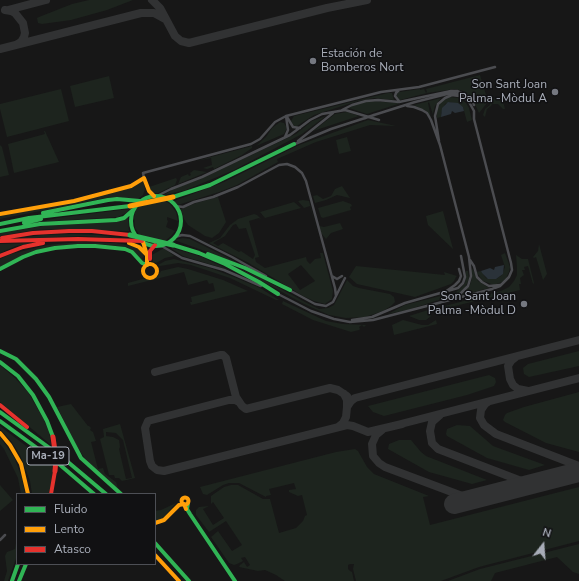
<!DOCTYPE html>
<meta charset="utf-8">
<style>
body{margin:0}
#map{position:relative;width:579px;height:581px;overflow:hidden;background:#171717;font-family:"Nunito Sans",sans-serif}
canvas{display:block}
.legend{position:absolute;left:16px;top:493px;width:140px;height:72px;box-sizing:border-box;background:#111113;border:1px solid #4d4f55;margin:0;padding:5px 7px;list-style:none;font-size:12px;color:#a8adb8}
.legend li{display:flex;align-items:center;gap:8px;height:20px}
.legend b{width:20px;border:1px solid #4d4f55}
.north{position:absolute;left:523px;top:525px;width:40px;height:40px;-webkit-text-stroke:3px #111113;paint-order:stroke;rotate:17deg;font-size:11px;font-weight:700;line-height:16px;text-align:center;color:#a8adb8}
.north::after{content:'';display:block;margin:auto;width:14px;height:18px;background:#a8adb8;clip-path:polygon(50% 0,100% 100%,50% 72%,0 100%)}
</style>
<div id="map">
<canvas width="579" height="581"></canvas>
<ul class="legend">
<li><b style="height:5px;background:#30b455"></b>Fluido</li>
<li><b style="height:5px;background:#ff9f0a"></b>Lento</li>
<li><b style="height:5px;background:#e5322d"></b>Atasco</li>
</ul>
<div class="north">N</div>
</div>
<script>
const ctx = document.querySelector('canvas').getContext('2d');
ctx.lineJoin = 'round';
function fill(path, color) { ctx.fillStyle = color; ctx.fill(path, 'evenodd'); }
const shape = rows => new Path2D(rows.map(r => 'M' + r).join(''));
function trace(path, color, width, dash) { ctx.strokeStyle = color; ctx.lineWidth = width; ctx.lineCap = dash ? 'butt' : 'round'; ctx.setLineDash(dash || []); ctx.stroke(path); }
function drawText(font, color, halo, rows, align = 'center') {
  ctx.font = font + ' "Nunito Sans",sans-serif'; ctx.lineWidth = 3; ctx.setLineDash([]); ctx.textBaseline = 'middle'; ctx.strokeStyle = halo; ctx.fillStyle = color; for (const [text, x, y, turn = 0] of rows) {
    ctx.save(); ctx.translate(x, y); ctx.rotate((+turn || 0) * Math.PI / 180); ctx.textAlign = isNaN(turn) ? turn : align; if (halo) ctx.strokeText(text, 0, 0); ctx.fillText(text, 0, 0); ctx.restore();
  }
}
const green = shape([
 [89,0,133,0,107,10,71,20,42,24,38,23,37,18,39,17,72,4],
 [480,75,486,95,480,97,472,99,463,91,455,89,427,93,400,100,397,97,397,94,399,92,420,89,420,90,424,89,426,93,427,92,426,89],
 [109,76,114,98,75,107,70,86],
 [61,89,69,121,7,137,0,109,0,104],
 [388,93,392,93,394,100,374,98,358,101,314,115,297,126,294,126,291,121,294,116],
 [486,96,487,103,479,113,473,100],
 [450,97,459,98,466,103,469,108,472,120,467,122,463,107,450,102,445,104,441,114,441,117,437,118,437,107,442,100],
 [502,97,505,109,503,109,498,104,492,104,491,106,487,109,485,117,483,115,485,109,490,105,489,100],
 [441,98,435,106,433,113,434,118,429,102,428,103,431,118,426,111,414,105],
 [371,101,398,103,398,104,367,114,349,108,353,105],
 [347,112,359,116,313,131,335,114],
 [326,116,302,134,234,170,186,190,164,195,175,188,198,180,296,134,312,121],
 [368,120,396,126,370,125,316,142,277,159,278,162,237,185,219,192,178,205,174,201,224,182,299,145],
 [280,122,284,123,286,126,286,130,284,134,256,146,266,137,272,128],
 [44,131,45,131,59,162,14,173,8,144,45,134],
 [347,137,351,151,339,154,336,140],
 [0,145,2,147,9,175,0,177],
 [252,146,252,148,242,155,214,169,213,167,207,169,203,168,212,165,211,158,196,161],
 [194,170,207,172,178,184,181,177,188,174,189,176,191,175,190,173],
 [176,178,177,180,175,185,158,193,153,193,149,187,154,186,149,187],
 [142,181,144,182,145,189,143,195,138,199,111,197,0,219,0,216,59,205,133,187],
 [342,186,350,198,337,195,326,200,315,203,313,196,317,195,323,199,331,196,335,189],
 [218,197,226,222,219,233,212,238,205,236,188,225,184,219,181,209,196,203],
 [150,198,156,198,164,200,170,204,176,212,178,221,167,217,167,220,168,221,166,227,175,231,171,236,165,241,157,243,140,236,135,228,134,217,136,209,141,203],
 [303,200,309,201,333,291,332,299,325,304,314,301,303,296,247,262,209,243,220,238,230,225,238,219,254,214,257,215,261,219,259,218,249,221,259,257,255,258,256,262,265,268,306,257,307,261,310,264,315,259,321,258,320,253,323,253,310,206,304,208,298,201],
 [236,224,239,229,246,228,255,255,253,259,241,251,239,252,223,243,218,246,213,243,225,236,233,225],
 [301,265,315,281,300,290,288,274],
 [343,201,351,204,352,206,350,207,351,210,323,218,321,217,318,208],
 [294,202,301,208,265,218,260,212],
 [129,209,128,212,118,217,38,222,57,218],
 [443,211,453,249,428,225,426,216],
 [128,217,129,231,60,229,35,230,0,236,0,233,43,226],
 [340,223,343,229,331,233,326,239,321,233,319,226,324,227],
 [72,234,99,235,129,239,80,236,13,239,43,235],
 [183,238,190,239,238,263,174,240],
 [79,242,116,243,132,246,136,247,143,254,144,257,142,258,143,260,145,260,146,263,145,263,134,252,127,247,96,244,77,244,59,246,38,250,0,267,0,259,11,254,47,245],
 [34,243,16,246,0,253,0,244],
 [539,244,547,274,543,280,536,257,534,258,533,257,538,251],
 [164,248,174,256,165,258,156,263,153,262,152,255],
 [172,248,202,257,232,271,183,256,172,249],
 [505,253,510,267,509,272,506,278,502,282,494,285,483,281,476,272,481,271,486,278,490,279,496,279,502,275,505,267,501,255],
 [516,255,522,259,528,259,534,283,533,284,528,266,524,267,525,270,522,270,524,275,520,278,521,284,519,284,520,290,447,308,448,311,444,311,443,308,445,306,501,291,509,287,514,281,517,275,517,267],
 [174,259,210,268,234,277,260,288,279,300,276,300,230,278,191,265,178,263,160,266,158,265,165,261],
 [234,266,261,278,305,302,319,309,328,308,334,305,347,280,353,286,359,288,390,294,394,297,395,302,391,306,383,311,365,317,346,318,329,315,304,304],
 [356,266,445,275,444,272,457,276,456,277,454,281,451,284,415,297,357,284,349,277],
 [178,267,188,269,223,280,248,291,191,305,190,302,192,302,191,297,215,291,213,283,209,284,207,280,188,285,184,272,128,286,128,283,146,278,154,279,158,276,161,271],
 [473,269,478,281,489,288,462,295,470,285,472,278,471,270],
 [466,271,468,271,469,279,465,288,458,294,407,310,388,314,405,305,456,292,461,288,465,283],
 [283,301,326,321,343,324,366,325,364,327,362,325,359,327,360,329,359,330,351,332,313,320,282,304],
 [428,310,431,312,431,316,426,320,419,320,409,316],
 [403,320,422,325,428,325,436,320,437,324,394,335,392,325],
 [579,351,579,366,529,377,524,374,523,368,528,364],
 [0,365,15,378,28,392,43,418,49,432,51,445,0,402],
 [489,375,495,378,496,382,494,386,467,395,384,416,373,412,368,406],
 [579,392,579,452,546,443,505,422,503,420,505,415,507,413,524,407],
 [71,404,88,426,89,426,91,428,90,430,93,432,96,441,91,442,98,469,103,468,105,474,116,482,118,488,125,494,89,465,76,445,57,407],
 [120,424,135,478,122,481,119,478,115,478,114,475,109,475,100,439,104,437,103,429],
 [106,432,116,433,123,440,132,478,126,479,119,449,120,447,119,440,113,437,106,436],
 [457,425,470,426,493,446,545,465,529,470,487,458,447,436,446,434,447,429],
 [0,426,52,466,53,471,49,494,32,494,30,481,20,455,11,441,0,429],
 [0,437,14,457,22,478,25,494,21,494,18,478,4,449,0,444],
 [399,440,411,440,421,452,426,456,487,480,472,484,429,472,388,449,389,444],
 [355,449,358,451,367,467,374,474,429,496,423,497,430,525,579,487,579,541,479,567,441,581,356,581,353,569,354,564,350,564,348,565,348,569,350,571,352,572,354,581,285,581,276,575,265,570,258,571,239,567,240,565,244,562,247,567,250,565,245,557,241,558,243,561,237,564,234,565,229,563,211,537,218,531,232,551,242,545,226,521,209,532,196,515,196,510,199,507,209,506,203,509,213,525,224,518,213,502,211,504,211,496,224,487,231,485,238,485,263,499,270,499,279,533,296,528,303,521,305,516,307,515,302,495,298,496,289,492,289,490,296,489,294,483,269,489,271,495,266,496,266,497,239,483,229,483,223,485,207,495,203,494,200,487,336,452],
 [0,485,13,500,0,511],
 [176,503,162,519,155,521,155,511,161,510],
 [17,537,17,556,8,581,4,581,7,571,5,556,7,552,15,549],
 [579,544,579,574,573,572,557,557,495,573,491,581,448,581,480,569]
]);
const water = shape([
 [448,102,458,103,463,107,464,111,455,113,452,111,451,114,441,117,442,108],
 [504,265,503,274,496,279,488,279,482,273,481,271,490,268,494,270,495,267]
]);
const taxiway = shape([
 [152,0,160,8,175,36,181,41,189,43,327,8,367,0],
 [5,10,11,11,15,13,23,23,25,33,24,37,21,42,16,45],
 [8,10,46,0],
 [0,49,141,13,154,13,165,19],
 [516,357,511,361,508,366,510,379,513,385,518,389,528,391],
 [155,372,220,355,223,355,226,358,236,397,242,406,246,409,330,388,338,390,347,396],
 [344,394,347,400,347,407,351,401,355,398,579,340],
 [239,402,235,400,229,400,148,421,145,428,150,461,152,466,157,470,164,471,347,425,353,426,368,432,402,424],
 [488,402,485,404,481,410,480,418,484,425,496,434,579,466],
 [440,415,432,422,430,431,432,443,438,449,524,482,536,483],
 [397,425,579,378],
 [338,427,343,423,346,417,347,407],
 [382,430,376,435,372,444,373,456,379,463,385,467,465,497,478,498]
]);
const runway = shape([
 [454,504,579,472]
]);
const street = shape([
 [399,101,395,96,396,93,399,90],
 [407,106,414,107,422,110,427,113,431,120,440,145,469,257,471,276,468,286,460,294,448,299],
 [342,110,352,105,366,101,378,100,399,102,451,91,457,91,466,95,472,100,474,105],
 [287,117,293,127,300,128],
 [285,137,288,130,286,116],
 [298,141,333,113],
 [439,141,435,116,438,104,445,98,452,95,459,96,467,100],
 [295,144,331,129,365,118],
 [144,178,143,173,251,144,260,139,275,122,286,116,381,92,419,87,495,67],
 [157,196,171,189,202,177,290,135,310,120,322,114,345,110,379,120],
 [175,206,183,207,194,202,213,197,238,187,279,165,287,164,295,167,302,173,306,181,335,288,336,296],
 [175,237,182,235,190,236,232,257,266,276],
 [160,245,182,258,224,270,261,286],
 [470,260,474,266,477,277,482,282,489,286,500,285],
 [332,276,337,279,342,276],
 [289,290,315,304,326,306,333,302,345,278],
 [445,292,455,285,459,281,461,276,459,269],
 [278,294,311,311,334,319,350,322,373,320,492,289,500,286,509,277,512,270,511,263,474,119,474,111,468,100,460,94,451,93,415,102,374,115],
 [352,320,372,317,405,303,458,288,463,283,465,277,461,256],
 [0,540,5,535]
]);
const fast = shape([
 '131 221a25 25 0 1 1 50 0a25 25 0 1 1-50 0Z',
 [173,197,210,185,294,144],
 [43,213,108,200,117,199,140,201],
 [24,223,41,219],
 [0,224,29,218,130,206],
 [0,231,40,224,116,220,124,218,133,210],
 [173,245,199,253,225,264,259,282,278,294],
 [208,254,245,268,290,290],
 [0,269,23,257,36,252,55,248,78,246,95,246,125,249,132,252,142,263,147,265],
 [0,351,16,359,36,379,49,397,81,458,121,494],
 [0,362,18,376,33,395,47,421,53,437],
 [0,412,62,457,106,494],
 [0,421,59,464,94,494],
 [188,503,187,509,190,514,235,581],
 [155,543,189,581],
 [12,581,18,564],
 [19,581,26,564]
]);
const slow = shape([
 [0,214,74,201,131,186,144,178,149,191,154,196],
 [143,242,147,255,147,265],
 [129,243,139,247,147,255],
 '143 271a7 7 0 1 1 14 0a7 7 0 1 1-14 0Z',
 [0,433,10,445,21,464,28,494],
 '181.5 501a3.5 3.5 0 1 1 7 0a3.5 3.5 0 1 1-7 0Z',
 [155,523,164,520,179,505,184,504,186,509],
 [155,555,179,581]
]);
const jam = shape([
 [2,238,33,233,69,231,92,231,130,235],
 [0,241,78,239,142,241],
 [0,256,23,247,43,243],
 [150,259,150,251,155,245],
 [0,405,27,427],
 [51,494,55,471]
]);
const streetBridge = shape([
 [365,118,374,115]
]);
const fastBridge = shape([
 [130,235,173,245]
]);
const slowBridge = shape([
 [130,206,173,197]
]);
const jamBridge = shape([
 [53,437,56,458,55,471]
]);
const markers = [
 [313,61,4,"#757880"],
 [555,92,4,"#757880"],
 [524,304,4,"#757880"]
];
const shields = [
 [48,456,42]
];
const shieldNames = [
 ["Ma-19",48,456]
];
const poiNames = [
 ["Estación de",321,54,"left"],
 ["Bomberos Nort",321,68,"left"],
 ["Son Sant Joan",547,85],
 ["Palma -Mòdul A",547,99],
 ["Son Sant Joan",516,297],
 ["Palma -Mòdul D",516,311]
];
fill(green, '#1d241e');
fill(water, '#2a3239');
trace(taxiway, '#313233', 8);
trace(runway, '#313233', 20);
trace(street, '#4b4c50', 2.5);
trace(fast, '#30b455', 4);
trace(slow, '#ff9f0a', 4);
trace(jam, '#e5322d', 4);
trace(streetBridge, '#4b4c50', 2.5);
trace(fastBridge, '#30b455', 5);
trace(slowBridge, '#ff9f0a', 5);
trace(jamBridge, '#e5322d', 5);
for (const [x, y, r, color] of markers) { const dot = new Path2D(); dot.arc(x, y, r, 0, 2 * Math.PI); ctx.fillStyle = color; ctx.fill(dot); trace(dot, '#111113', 1.5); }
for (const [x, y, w] of shields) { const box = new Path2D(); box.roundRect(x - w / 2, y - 9, w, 18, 3); ctx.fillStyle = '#111113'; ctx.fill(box); trace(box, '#a8adb8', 1); }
drawText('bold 11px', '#a8adb8', null, shieldNames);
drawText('12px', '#a8adb8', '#111113', poiNames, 'right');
</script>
